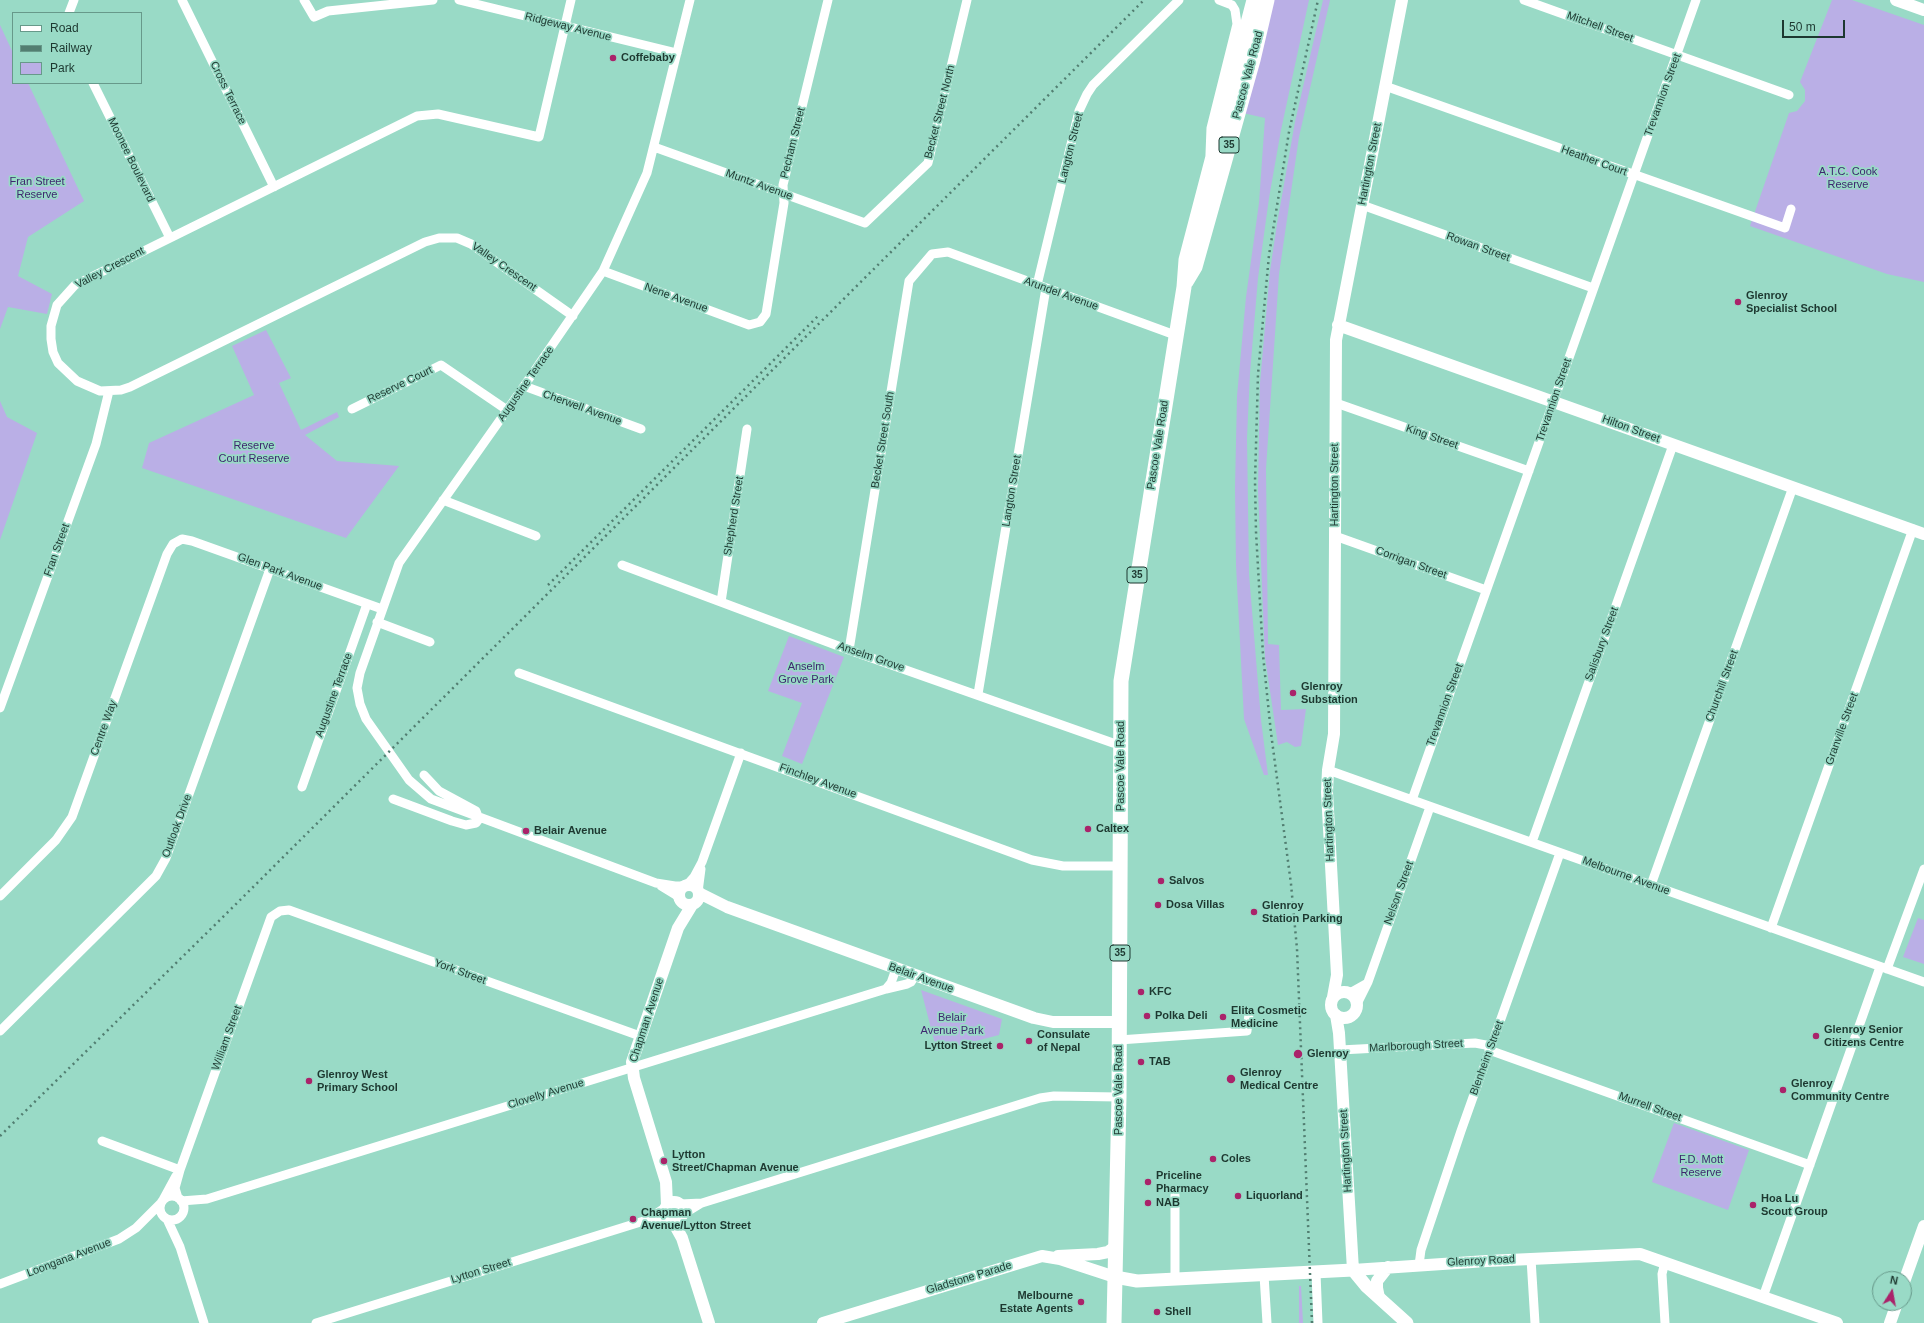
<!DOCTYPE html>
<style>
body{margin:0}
#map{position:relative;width:1924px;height:1323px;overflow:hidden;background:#99dac6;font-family:Arial,sans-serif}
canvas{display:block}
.legend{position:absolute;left:12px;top:12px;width:130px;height:72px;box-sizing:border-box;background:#99dac6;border:1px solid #67998a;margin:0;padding:5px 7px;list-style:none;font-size:12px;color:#1d3830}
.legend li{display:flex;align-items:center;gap:8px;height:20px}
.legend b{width:20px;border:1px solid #67998a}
.north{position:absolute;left:1872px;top:1271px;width:40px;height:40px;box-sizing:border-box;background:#99dac6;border:1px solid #67998a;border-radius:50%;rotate:11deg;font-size:11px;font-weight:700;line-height:16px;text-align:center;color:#1d3830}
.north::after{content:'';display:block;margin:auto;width:14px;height:18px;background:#aa236a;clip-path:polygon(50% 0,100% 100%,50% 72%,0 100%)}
.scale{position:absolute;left:1782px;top:20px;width:63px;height:18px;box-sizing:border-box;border:2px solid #1d3830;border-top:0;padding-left:5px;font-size:12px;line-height:14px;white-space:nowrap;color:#1d3830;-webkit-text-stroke:3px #99dac6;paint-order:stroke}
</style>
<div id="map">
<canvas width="1924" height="1323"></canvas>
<ul class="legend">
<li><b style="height:5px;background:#fff"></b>Road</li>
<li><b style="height:5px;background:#527e71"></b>Railway</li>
<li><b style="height:11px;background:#baafe6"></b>Park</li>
</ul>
<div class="north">N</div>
<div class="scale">50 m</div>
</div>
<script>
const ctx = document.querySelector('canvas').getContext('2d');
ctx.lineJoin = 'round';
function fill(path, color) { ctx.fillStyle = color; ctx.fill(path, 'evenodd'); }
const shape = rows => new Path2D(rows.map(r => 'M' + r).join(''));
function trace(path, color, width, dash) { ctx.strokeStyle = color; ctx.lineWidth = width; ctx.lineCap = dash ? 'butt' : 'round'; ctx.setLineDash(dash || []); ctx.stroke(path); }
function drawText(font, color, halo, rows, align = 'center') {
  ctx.font = font + ' Arial,sans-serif'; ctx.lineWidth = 3.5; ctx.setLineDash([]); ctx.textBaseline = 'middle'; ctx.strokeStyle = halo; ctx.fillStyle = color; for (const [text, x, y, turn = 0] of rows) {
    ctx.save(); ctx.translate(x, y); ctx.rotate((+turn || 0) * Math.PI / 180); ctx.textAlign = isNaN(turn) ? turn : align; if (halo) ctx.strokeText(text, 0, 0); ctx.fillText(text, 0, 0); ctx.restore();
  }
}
const green = shape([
 [1272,0,1309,0,1281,130,1269,198,1258,278,1250,373,1247,438,1249,574,1261,720,1268,775,1264,775,1244,719,1236,565,1235,488,1237,396,1246,297,1259,203,1265,118,1243,113],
 [1323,0,1330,0,1299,137,1279,274,1266,469,1268,644,1279,645,1281,710,1306,709,1301,746,1295,747,1287,742,1278,745,1265,657,1258,490,1260,383,1270,271,1277,224,1295,122],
 [1832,0,1852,0,1924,25,1924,282,1887,274,1750,226,1789,113,1797,111,1805,101,1805,90,1800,82],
 [0,25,13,53,13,83,28,83,84,201,28,237,18,276,52,294,47,314,8,307,0,329],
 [266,330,291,378,279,383,301,430,337,412,339,417,305,435,337,461,399,466,346,538,142,468,149,443,254,395,232,346],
 [0,401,7,417,37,433,0,540],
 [789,636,844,657,802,764,782,756,802,703,768,691],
 [1918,918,1924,920,1924,964,1903,957],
 [921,990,1002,1019,999,1035,937,1051],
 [1674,1123,1749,1150,1728,1210,1652,1182],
 [1299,1286,1301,1286,1303,1323,1299,1323]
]);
const minor = shape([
 [182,0,274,187],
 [304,0,314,17,328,11,433,0],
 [459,0,677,53],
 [571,0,539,137,438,114,417,116,75,285,57,305,51,326,51,339,53,352,58,363,77,381,100,391,121,390,130,387,425,242,439,238,457,238,471,244,573,316],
 [1524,0,1789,95],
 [69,13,74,0],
 [93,83,170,238],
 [1385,86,1785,228,1791,209],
 [654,147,865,223,928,163,967,0],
 [1210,154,1211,128,1237,24,1235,10,1232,5,1219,0],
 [1362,205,1593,288],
 [603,271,749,325,760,322,766,314,784,203,783,185,828,0],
 [1037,285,1079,111,1087,94,1093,85,1179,0],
 [524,386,641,429],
 [1336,403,1529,471],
 [352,409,441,365,507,410],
 [443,500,536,536],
 [1335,536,1486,590],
 [622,565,849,650,1113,743,1121,743],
 [721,602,747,429],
 [377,622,430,642],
 [849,650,909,281,932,254,948,252,1175,335],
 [519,673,1032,860,1063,866,1121,866],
 [978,694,1046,288],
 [0,708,96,444,109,391],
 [1328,770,1924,982],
 [302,787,367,604],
 [393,799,452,821,466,825,476,823,479,819,476,811,439,791,424,775],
 [1412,800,1696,0],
 [1532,842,1673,445],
 [687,885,694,877,702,862,741,753],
 [1651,885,1793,487],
 [661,886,679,897],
 [686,886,675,886,656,883,431,799,409,780,366,719,360,704,357,688,360,673,399,563,524,386,603,271,647,173,690,0],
 [698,892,701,869],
 [0,896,56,840,72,817,167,554,173,544,182,539,192,541,382,609],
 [1771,928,1913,529],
 [1887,969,1924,869],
 [886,989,891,983,896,969],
 [1350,993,1366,984],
 [1357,1004,1368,982,1430,807],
 [0,1031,156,876,166,858,270,569],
 [1119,1040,1247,1031,1249,1014],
 [1340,1050,1475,1043,1491,1046],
 [1489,1050,1810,1165],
 [102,1141,180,1170],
 [1175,1195,1175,1279],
 '160 1208a12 12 0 1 1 24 0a12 12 0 1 1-24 0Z',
 [178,1198,175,1188,180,1170,271,917,280,911,289,910,640,1036],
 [163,1200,176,1176],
 [181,1201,207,1199,886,989,907,984,911,982,915,976],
 [680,1204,702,1203,1040,1098,1054,1096,1119,1097],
 [682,1215,700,1204],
 [167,1219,180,1247,204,1323],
 [647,1220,670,1219],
 [1531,1259,1535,1323],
 [1419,1265,1421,1250,1461,1131,1560,853],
 [1316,1273,1318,1323],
 [1264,1275,1267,1323],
 [0,1284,119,1239,136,1228,161,1203],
 [1763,1297,1880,967],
 [316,1323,647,1220,666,1207],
 [1665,1323,1662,1274,1665,1262]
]);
const tertiary = shape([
 [1896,0,1924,10],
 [1338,325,1924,534],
 '679 895a10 10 0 1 1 20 0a10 10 0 1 1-20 0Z',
 [699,893,727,907,1034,1018,1053,1022,1119,1022],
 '1331 1005a13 13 0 1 1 26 0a13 13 0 1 1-26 0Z',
 [1333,997,1337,975,1327,792,1328,770,1334,734,1336,340,1402,0],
 [1336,1015,1339,1033,1353,1270,1487,1261,1640,1254,1837,1323],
 '665 1211a9 9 0 1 1 18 0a9 9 0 1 1-18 0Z',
 [667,1205,666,1182,634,1078,632,1062,678,928,692,905],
 [672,1220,682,1238,709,1323],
 [1058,1256,1098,1254,1108,1252,1115,1247],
 [1904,1282,1924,1226],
 [1379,1298,1377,1288,1377,1281,1388,1267],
 [823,1323,1042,1256,1060,1259,1115,1277],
 [1890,1323,1897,1303]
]);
const secondary = shape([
 [1115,1277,1137,1281,1353,1270,1367,1287,1407,1323]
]);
const primary = shape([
 [1186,282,1195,267,1253,60,1267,0],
 [1114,1323,1119,1097,1121,681,1184,287,1186,260,1254,0]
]);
const rail = shape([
 [548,585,820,314],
 [0,1136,226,914,1144,0],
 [1312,1323,1297,949,1291,884,1271,733,1263,655,1256,532,1255,481,1258,374,1269,255,1289,132,1318,0]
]);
const markers = [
 [613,58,4,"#aa236a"],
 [1738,302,4,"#aa236a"],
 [1293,693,4,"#aa236a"],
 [1088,829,4,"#aa236a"],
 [526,831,4,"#aa236a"],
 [1161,881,4,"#aa236a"],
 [1158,905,4,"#aa236a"],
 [1254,912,4,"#aa236a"],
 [1141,992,4,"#aa236a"],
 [1147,1016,4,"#aa236a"],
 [1223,1017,4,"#aa236a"],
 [1816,1036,4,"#aa236a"],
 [1029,1041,4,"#aa236a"],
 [1000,1046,4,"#aa236a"],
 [1298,1054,5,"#aa236a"],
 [1141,1062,4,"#aa236a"],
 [1231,1079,5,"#aa236a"],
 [309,1081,4,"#aa236a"],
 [1783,1090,4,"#aa236a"],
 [1213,1159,4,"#aa236a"],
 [664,1161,4,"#aa236a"],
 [1148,1182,4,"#aa236a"],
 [1238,1196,4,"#aa236a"],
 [1148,1203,4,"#aa236a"],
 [1753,1205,4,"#aa236a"],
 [633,1219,4,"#aa236a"],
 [1081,1302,4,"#aa236a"],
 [1157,1312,4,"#aa236a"]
];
const shields = [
 [1229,145,20],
 [1137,575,20],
 [1120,953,20]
];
const shieldNames = [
 ["35",1229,145],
 ["35",1137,575],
 ["35",1120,953]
];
const streetNames = [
 ["Ridgeway Avenue",568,27,14],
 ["Mitchell Street",1600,27,20],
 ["Pascoe Vale Road",1248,75,-75],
 ["Cross Terrace",228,93,64],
 ["Trevannion Street",1663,95,-70],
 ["Becket Street North",940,112,-76],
 ["Pecham Street",793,143,-76],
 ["Langton Street",1071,148,-76],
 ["Moonee Boulevard",131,160,64],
 ["Heather Court",1594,161,20],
 ["Hartington Street",1370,164,-79],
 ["Muntz Avenue",759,185,20],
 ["Rowan Street",1478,247,20],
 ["Valley Crescent",504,267,35],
 ["Valley Crescent",110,268,-28],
 ["Arundel Avenue",1061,294,20],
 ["Nene Avenue",676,298,20],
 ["Augustine Terrace",526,384,-55],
 ["Reserve Court",400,385,-26],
 ["Trevannion Street",1554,400,-71],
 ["Cherwell Avenue",582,408,20],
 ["Hilton Street",1631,429,20],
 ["King Street",1432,437,19],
 ["Becket Street South",883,440,-81],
 ["Pascoe Vale Road",1158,445,-81],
 ["Hartington Street",1335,485,-90],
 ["Langton Street",1012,491,-81],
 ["Shepherd Street",734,516,-81],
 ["Fran Street",57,550,-70],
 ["Corrigan Street",1411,563,20],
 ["Glen Park Avenue",280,572,20],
 ["Salisbury Street",1602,644,-70],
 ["Anselm Grove",871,657,19],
 ["Churchill Street",1722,686,-70],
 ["Augustine Terrace",334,695,-70],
 ["Trevannion Street",1445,705,-70],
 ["Centre Way",104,728,-70],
 ["Granville Street",1842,729,-70],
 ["Pascoe Vale Road",1121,766,-90],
 ["Finchley Avenue",818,781,20],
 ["Hartington Street",1329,820,-92],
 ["Outlook Drive",177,826,-70],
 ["Melbourne Avenue",1626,876,20],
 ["Nelson Street",1399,893,-70],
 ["York Street",460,972,20],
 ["Belair Avenue",921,978,20],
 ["Chapman Avenue",647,1020,-72],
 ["William Street",227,1038,-70],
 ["Marlborough Street",1416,1046,-3],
 ["Blenheim Street",1487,1058,-70],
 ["Pascoe Vale Road",1119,1090,-90],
 ["Clovelly Avenue",546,1094,-17],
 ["Murrell Street",1650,1107,20],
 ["Hartington Street",1346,1151,-93],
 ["Loongana Avenue",69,1258,-21],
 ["Glenroy Road",1481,1261,-3],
 ["Lytton Street",481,1271,-17],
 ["Gladstone Parade",969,1278,-17]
];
const poiNames = [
 ["Coffebaby",621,58],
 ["Glenroy",1746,296],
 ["Specialist School",1746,309],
 ["Glenroy",1301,687],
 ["Substation",1301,700],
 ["Caltex",1096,829],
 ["Belair Avenue",534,831],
 ["Salvos",1169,881],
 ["Dosa Villas",1166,905],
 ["Glenroy",1262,906],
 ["Station Parking",1262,919],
 ["KFC",1149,992],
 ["Elita Cosmetic",1231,1011],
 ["Medicine",1231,1024],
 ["Polka Deli",1155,1016],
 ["Glenroy Senior",1824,1030],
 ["Citizens Centre",1824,1043],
 ["Consulate",1037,1035],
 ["of Nepal",1037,1048],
 ["Lytton Street",992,1046,"right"],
 ["Glenroy",1307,1054],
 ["TAB",1149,1062],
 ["Glenroy",1240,1073],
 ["Medical Centre",1240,1086],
 ["Glenroy West",317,1075],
 ["Primary School",317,1088],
 ["Glenroy",1791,1084],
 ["Community Centre",1791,1097],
 ["Lytton",672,1155],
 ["Street/Chapman Avenue",672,1168],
 ["Coles",1221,1159],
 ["Priceline",1156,1176],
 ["Pharmacy",1156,1189],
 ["Liquorland",1246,1196],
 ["Hoa Lu",1761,1199],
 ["Scout Group",1761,1212],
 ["NAB",1156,1203],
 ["Chapman",641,1213],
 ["Avenue/Lytton Street",641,1226],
 ["Melbourne",1073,1296,"right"],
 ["Estate Agents",1073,1309,"right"],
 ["Shell",1165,1312]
];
const parkNames = [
 ["A.T.C. Cook",1848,172],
 ["Reserve",1848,185],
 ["Fran Street",37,182],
 ["Reserve",37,195],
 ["Reserve",254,446],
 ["Court Reserve",254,459],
 ["Anselm",806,667],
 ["Grove Park",806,680],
 ["Belair",952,1018],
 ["Avenue Park",952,1031],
 ["F.D. Mott",1701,1160],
 ["Reserve",1701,1173]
];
fill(green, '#baafe6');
trace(minor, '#fff', 9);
trace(tertiary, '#fff', 12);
trace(secondary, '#fff', 13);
trace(primary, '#fff', 15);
trace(rail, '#527e71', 2.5, [2, 4]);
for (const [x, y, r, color] of markers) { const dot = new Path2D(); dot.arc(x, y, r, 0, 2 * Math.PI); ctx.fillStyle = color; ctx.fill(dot); trace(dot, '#99dac6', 1.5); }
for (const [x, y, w] of shields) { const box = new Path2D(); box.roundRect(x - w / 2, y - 8, w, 16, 3); ctx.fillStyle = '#99dac6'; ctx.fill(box); trace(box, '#1d3830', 1); }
drawText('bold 10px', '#1d3830', null, shieldNames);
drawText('11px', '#1d3830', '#99dac6', streetNames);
drawText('bold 11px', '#1d3830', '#99dac6', poiNames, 'left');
drawText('11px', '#3e276f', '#99dac6', parkNames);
</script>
